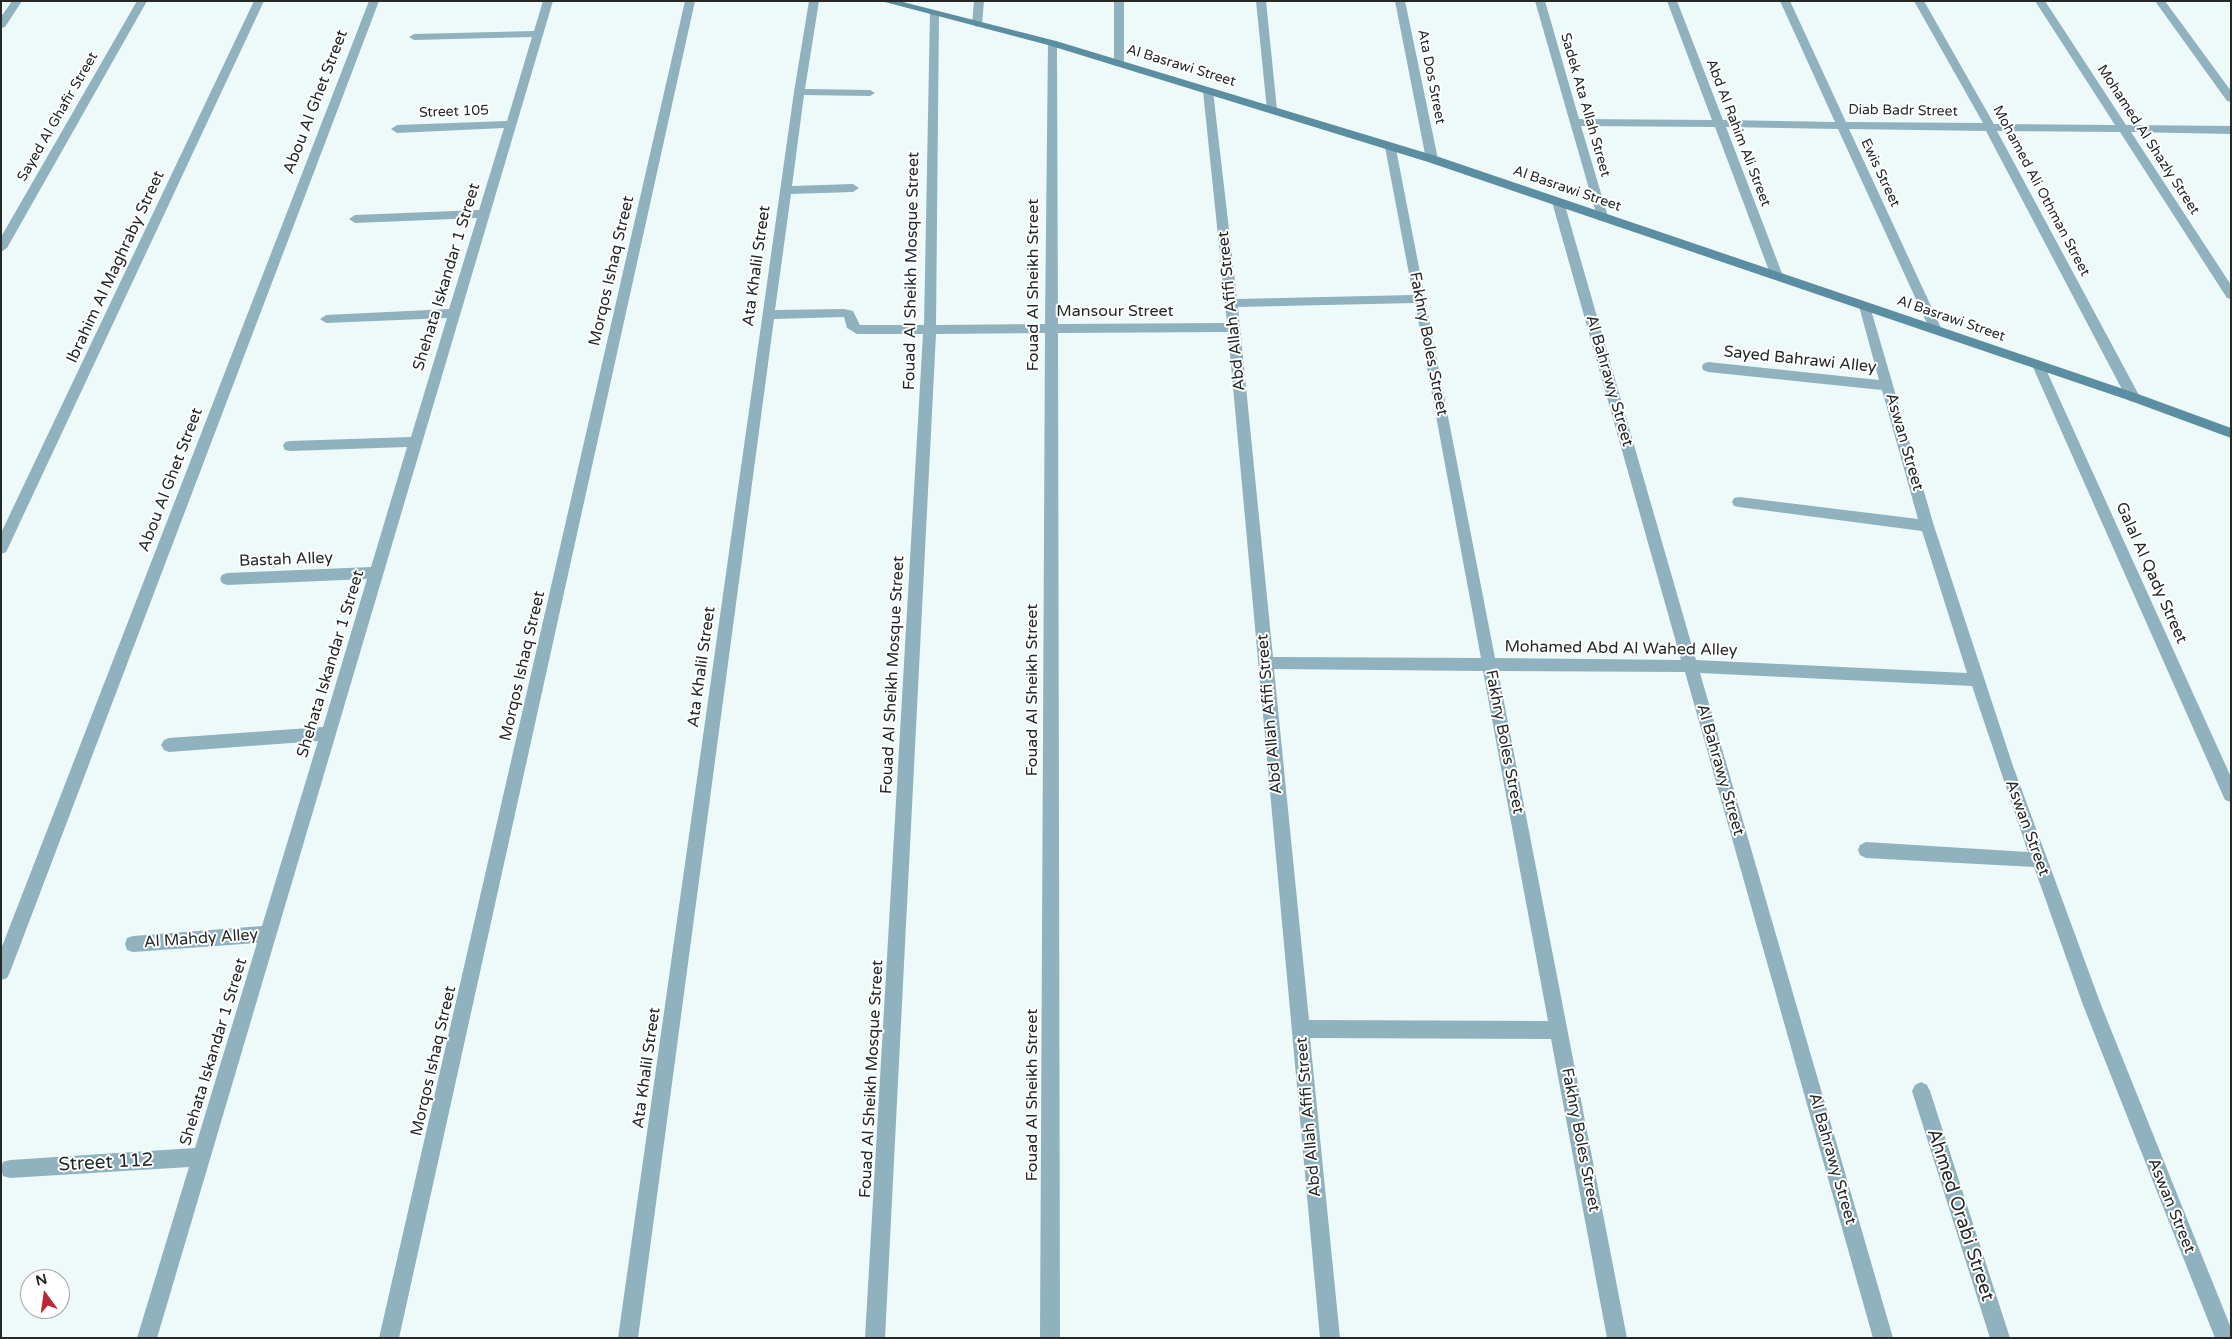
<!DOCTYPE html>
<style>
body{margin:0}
#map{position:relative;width:2232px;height:1339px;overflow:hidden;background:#eefaf9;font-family:"Varela Round",sans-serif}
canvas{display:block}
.frame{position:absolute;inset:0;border:2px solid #242928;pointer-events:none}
.north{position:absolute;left:20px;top:1269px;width:50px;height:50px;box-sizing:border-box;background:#fff;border:1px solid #a7a9a9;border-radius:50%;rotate:346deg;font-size:14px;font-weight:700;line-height:20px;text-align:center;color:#242928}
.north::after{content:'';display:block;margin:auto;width:18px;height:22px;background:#b92834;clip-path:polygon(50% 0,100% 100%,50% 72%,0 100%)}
</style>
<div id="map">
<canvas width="2232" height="1339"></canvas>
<div class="frame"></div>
<div class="north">N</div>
</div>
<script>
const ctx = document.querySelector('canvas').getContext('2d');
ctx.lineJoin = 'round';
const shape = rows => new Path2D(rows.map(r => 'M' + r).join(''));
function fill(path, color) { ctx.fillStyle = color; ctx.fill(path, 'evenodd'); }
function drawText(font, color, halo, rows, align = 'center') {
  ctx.font = font + ' "Varela Round",sans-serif'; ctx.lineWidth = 4; ctx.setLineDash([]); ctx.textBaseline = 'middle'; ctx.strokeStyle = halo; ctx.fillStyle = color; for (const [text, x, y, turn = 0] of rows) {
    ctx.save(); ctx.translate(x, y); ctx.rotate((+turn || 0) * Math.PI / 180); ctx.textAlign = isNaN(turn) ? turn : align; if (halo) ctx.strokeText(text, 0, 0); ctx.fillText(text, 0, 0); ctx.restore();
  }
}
const street = shape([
 [12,1,22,1,5,27,1,28,1,17,12,1],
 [137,1,147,1,7,248,1,252,1,237,137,1],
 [254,1,264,1,8,548,6,552,1,554,1,533,254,1],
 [369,1,379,1,10,972,7,978,1,980,1,949,369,1],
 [543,1,553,1,157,1338,137,1338,189,1167,10,1178,3,1176,1,1168,3,1162,10,1160,195,1148,257,943,133,952,127,950,125,944,127,938,133,936,262,926,318,741,169,752,164,750,161,745,164,740,169,738,323,727,367,579,227,585,222,583,220,579,222,575,227,573,371,567,407,447,290,451,285,450,283,446,285,442,290,441,411,437,447,318,326,323,320,319,326,315,449,309,477,218,355,223,349,219,355,215,479,210,504,128,397,133,391,129,397,125,507,121,532,37,414,40,409,37,414,34,534,31,543,1],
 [685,1,695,1,399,1338,379,1338,685,1],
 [809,1,819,1,805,89,870,90,875,93,870,96,804,95,792,186,853,184,859,188,853,192,791,194,775,310,844,309,853,311,860,325,924,325,930,11,934,10,939,13,936,325,1045,324,1048,41,1056,41,1057,43,1058,324,1227,323,1203,91,1208,88,1213,91,1237,299,1413,295,1385,147,1391,143,1395,144,1495,658,1681,660,1552,202,1558,198,1564,202,1696,660,1967,673,1922,531,1739,507,1734,506,1732,502,1734,498,1739,497,1918,519,1882,390,1708,372,1703,370,1702,367,1703,364,1708,362,1879,380,1859,306,1865,302,1869,303,1934,526,2013,766,2101,1005,2231,1328,2231,1338,2215,1338,2083,1005,2034,867,1866,858,1860,855,1858,850,1860,845,1866,842,2028,852,1972,686,1700,673,1893,1338,1873,1338,1685,672,1498,671,1627,1338,1607,1338,1551,1039,1310,1038,1340,1338,1320,1338,1228,332,1058,333,1060,1338,1040,1338,1045,333,936,334,885,1338,865,1338,923,334,857,334,847,328,844,317,774,319,638,1338,618,1338,794,92,809,1],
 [1415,303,1481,658,1273,657,1238,307,1415,303],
 [1274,669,1483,671,1548,1021,1309,1020,1274,669],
 [974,1,984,1,982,24,977,27,972,24,974,1],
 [1114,1,1124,1,1124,63,1119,66,1114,63,1114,1],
 [1256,1,1266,1,1277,110,1272,113,1267,110,1256,1],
 [1395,1,1405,1,1438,159,1432,163,1426,159,1395,1],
 [1535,1,1545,1,1579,119,1712,120,1667,1,1677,1,1723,120,1835,122,1780,1,1790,1,1846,122,1983,123,1914,1,1924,1,1994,124,2115,125,2035,1,2045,1,2126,125,2231,126,2231,134,2131,132,2231,285,2231,299,2227,298,2120,132,1997,131,2140,397,2138,400,2133,402,2128,400,2126,397,1986,131,1849,129,1942,330,1936,334,1930,330,1838,129,1726,127,1783,276,1781,279,1773,279,1771,276,1715,127,1581,126,1608,217,1602,221,1598,220,1535,1],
 [2155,1,2165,1,2231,91,2231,102,2227,101,2155,1],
 [2038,360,2044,365,2231,777,2231,802,2225,800,2032,365,2038,360],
 [1921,1082,1927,1085,1930,1091,2010,1338,1990,1338,1912,1091,1915,1085,1921,1082]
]);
const secondary = shape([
 [881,1,899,1,1056,41,1436,156,2138,394,2231,428,2231,438,2128,400,1428,162,1048,45,881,1]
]);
const farStreetnames = [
 ["Al Basrawi Street",1181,66,17],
 ["Ata Dos Street",1431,77,79],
 ["Sadek Ata Allah Street",1585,105,74],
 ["Diab Badr Street",1903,111,1],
 ["Street 105",454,112,-2],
 ["Sayed Al Ghafir Street",58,117,-60],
 ["Abd Al Rahim Ali Street",1738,133,69],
 ["Mohamed Al Shazly Street",2148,140,57],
 ["Ewis Street",1880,173,65],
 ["Al Basrawi Street",1567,189,19],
 ["Mohamed Ali Othman Street",2041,191,62],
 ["Al Basrawi Street",1951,319,19]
];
const streetNames = [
 ["Abou Al Ghet Street",316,102,-69],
 ["Ata Khalil Street",757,266,-82],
 ["Ibrahim Al Maghraby Street",116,267,-65],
 ["Morqos Ishaq Street",612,271,-77],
 ["Fouad Al Sheikh Mosque Street",912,271,-89],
 ["Shehata Iskandar 1 Street",447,277,-73],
 ["Fouad Al Sheikh Street",1034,285,-90],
 ["Abd Allah Afifi Street",1232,311,-96],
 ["Mansour Street",1115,312],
 ["Fakhry Boles Street",1428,344,79],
 ["Sayed Bahrawi Alley",1800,360,6],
 ["Al Bahrawy Street",1609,381,74],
 ["Aswan Street",1904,442,74],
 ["Abou Al Ghet Street",171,480,-69],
 ["Bastah Alley",286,560,-2],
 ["Galal Al Qady Street",2151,573,66],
 ["Mohamed Abd Al Wahed Alley",1621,649,1],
 ["Shehata Iskandar 1 Street",331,664,-73],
 ["Morqos Ishaq Street",523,666,-77],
 ["Ata Khalil Street",702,667,-82],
 ["Fouad Al Sheikh Mosque Street",893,675,-87],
 ["Fouad Al Sheikh Street",1033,690,-90],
 ["Abd Allah Afifi Street",1270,714,-95],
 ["Fakhry Boles Street",1504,742,79],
 ["Al Bahrawy Street",1720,770,74],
 ["Aswan Street",2027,828,70],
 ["Al Mahdy Alley",201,939,-4],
 ["Shehata Iskandar 1 Street",214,1052,-73],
 ["Morqos Ishaq Street",434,1061,-77],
 ["Ata Khalil Street",647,1068,-82],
 ["Fouad Al Sheikh Mosque Street",872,1079,-87],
 ["Fouad Al Sheikh Street",1033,1095,-90],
 ["Abd Allah Afifi Street",1309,1117,-95],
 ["Fakhry Boles Street",1580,1140,79],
 ["Al Bahrawy Street",1832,1159,74],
 ["Aswan Street",2171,1206,68]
];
const nearStreetnames = [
 ["Street 112",106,1163,-3],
 ["Ahmed Orabi Street",1960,1215,72]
];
fill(street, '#90b1be');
fill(secondary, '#5c8ea1');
drawText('14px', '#242928', '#fff', farStreetnames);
drawText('16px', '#242928', '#fff', streetNames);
drawText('19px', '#242928', '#fff', nearStreetnames);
</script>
